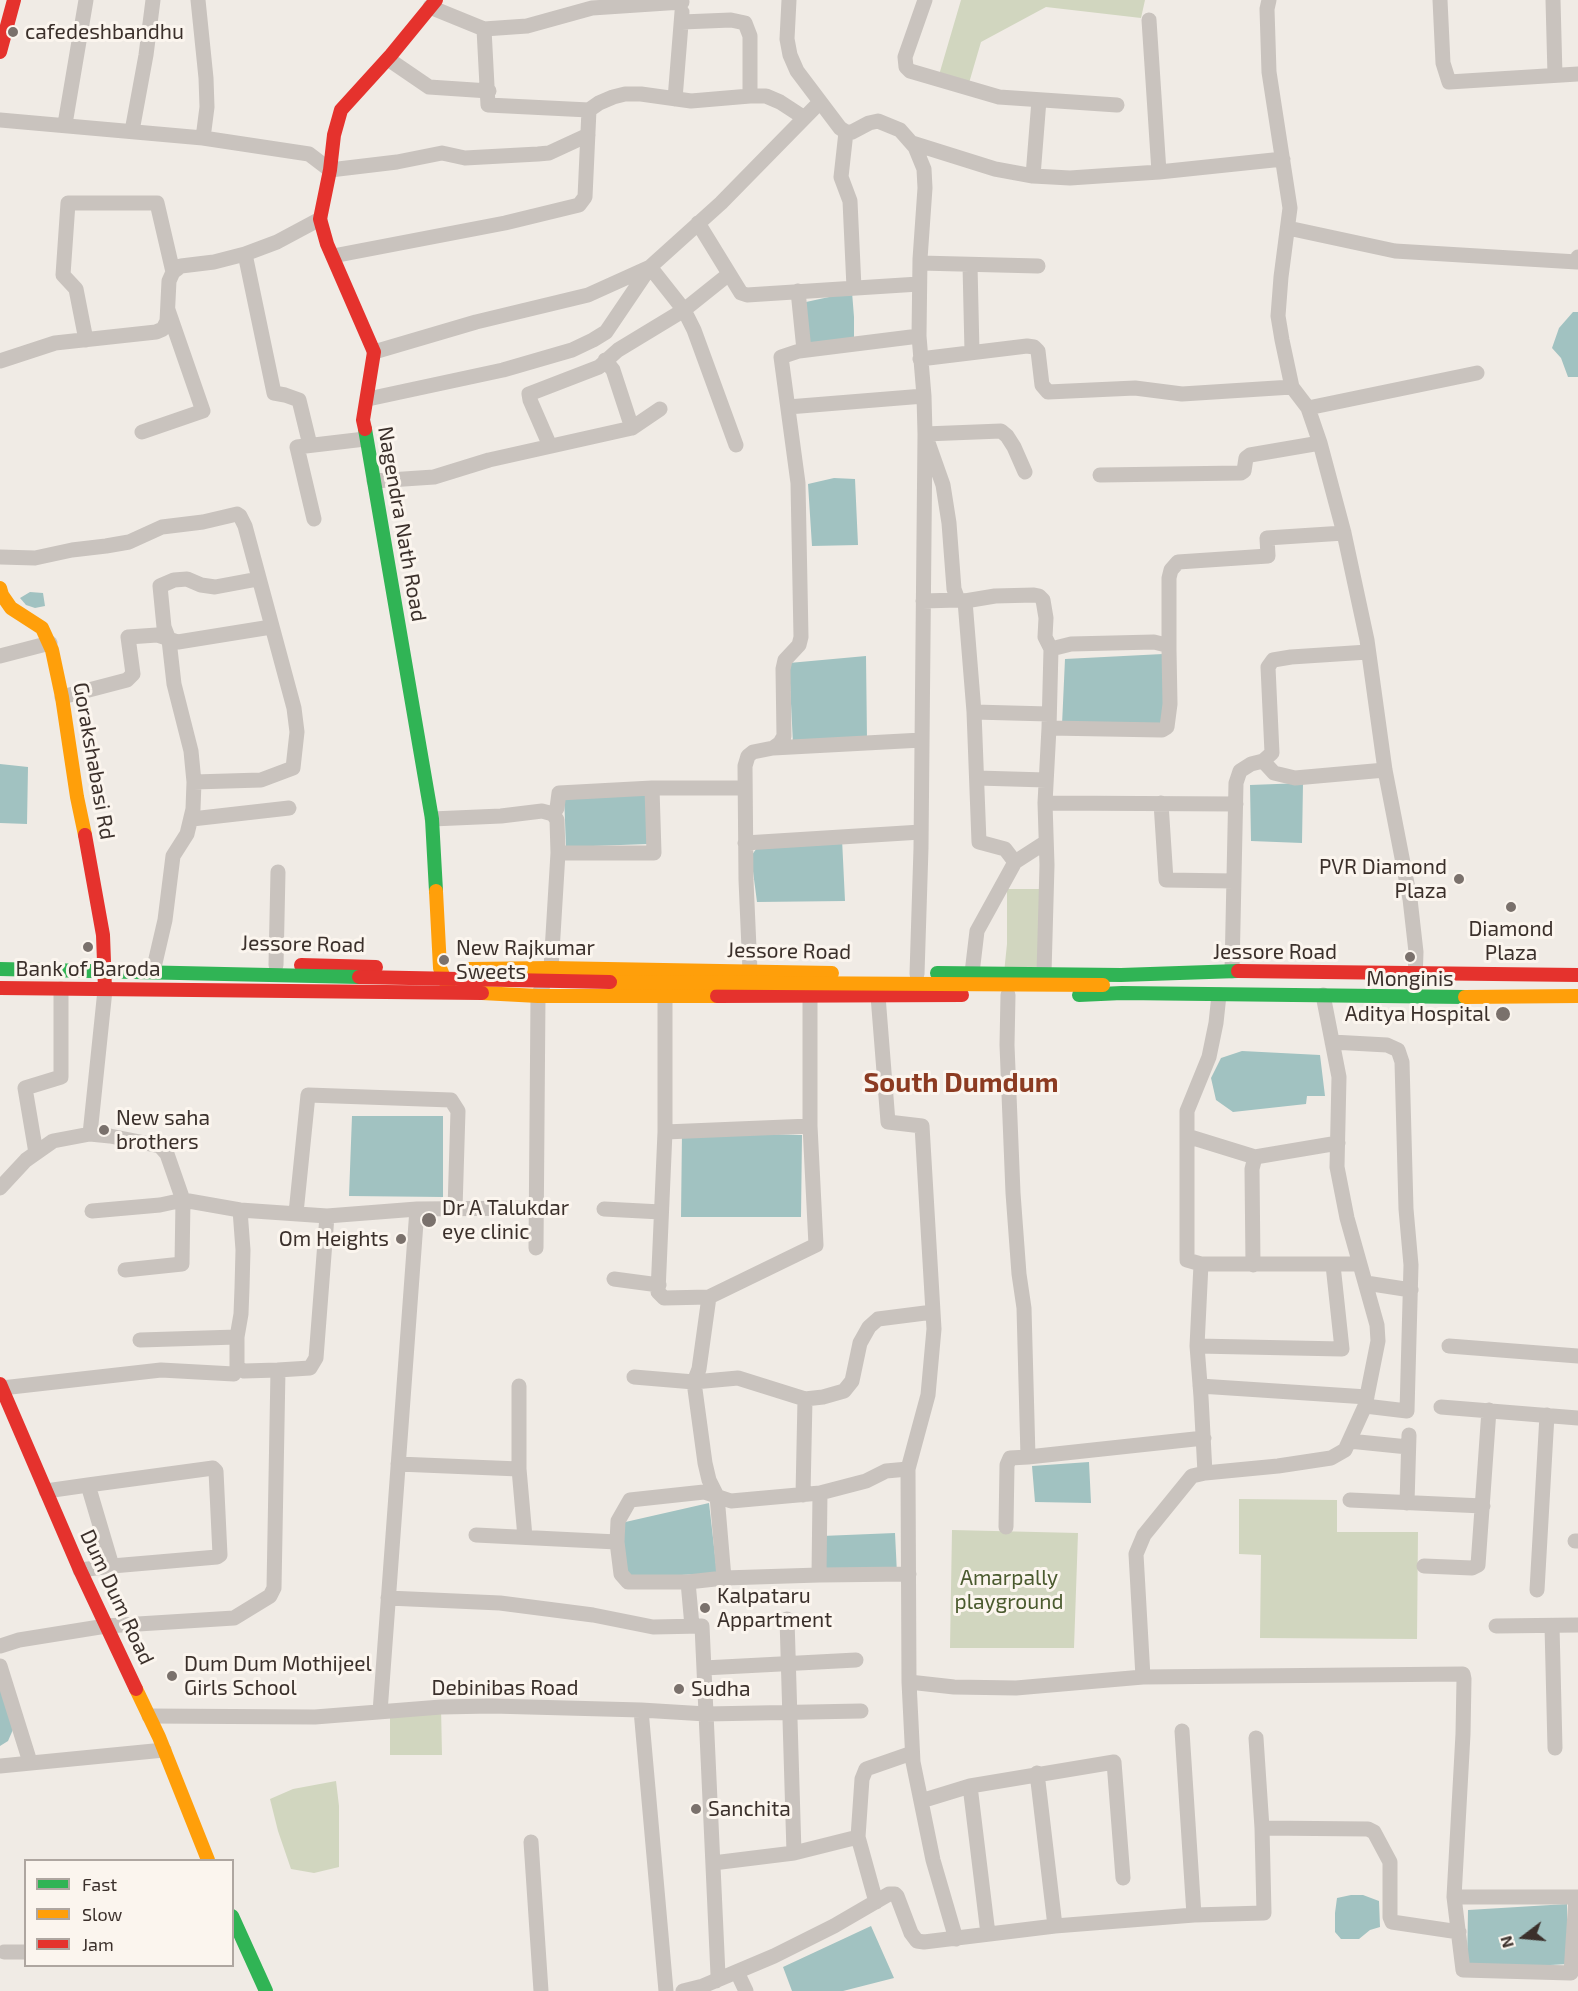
<!DOCTYPE html>
<style>
body{margin:0}
#map{position:relative;width:1578px;height:1991px;overflow:hidden;background:#f0ebe5;font-family:"Exo 2",sans-serif}
canvas{display:block}
.legend{position:absolute;left:24px;top:1859px;width:210px;height:108px;box-sizing:border-box;background:#fbf5ee;border:2px solid #aea6a0;margin:0;padding:8px 10px;list-style:none;font-size:18px;color:#3b302b}
.legend li{display:flex;align-items:center;gap:12px;height:30px}
.legend b{width:30px;border:2px solid #aea6a0}
.north{position:absolute;left:1494px;top:1907px;width:60px;height:60px;-webkit-text-stroke:4px #fbf5ee;paint-order:stroke;rotate:254deg;font-size:16px;font-weight:700;line-height:24px;text-align:center;color:#3b302b}
.north::after{content:'';display:block;margin:auto;width:21px;height:27px;background:#3b302b;clip-path:polygon(50% 0,100% 100%,50% 72%,0 100%)}
</style>
<div id="map">
<canvas width="1578" height="1991"></canvas>
<ul class="legend">
<li><b style="height:8px;background:#30b455"></b>Fast</li>
<li><b style="height:8px;background:#ff9f0a"></b>Slow</li>
<li><b style="height:8px;background:#e5322d"></b>Jam</li>
</ul>
<div class="north">N</div>
</div>
<script>
const ctx = document.querySelector('canvas').getContext('2d');
ctx.lineJoin = 'round';
function fill(path, color) { ctx.fillStyle = color; ctx.fill(path, 'evenodd'); }
const shape = rows => new Path2D(rows.map(r => 'M' + r).join(''));
function trace(path, color, width, dash) { ctx.strokeStyle = color; ctx.lineWidth = width; ctx.lineCap = dash ? 'butt' : 'round'; ctx.setLineDash(dash || []); ctx.stroke(path); }
function drawText(font, color, halo, rows, align = 'center') {
  ctx.font = font + ' "Exo 2",sans-serif'; ctx.lineWidth = 6; ctx.setLineDash([]); ctx.textBaseline = 'middle'; ctx.strokeStyle = halo; ctx.fillStyle = color; for (const [text, x, y, turn = 0] of rows) {
    ctx.save(); ctx.translate(x, y); ctx.rotate((+turn || 0) * Math.PI / 180); ctx.textAlign = isNaN(turn) ? turn : align; if (halo) ctx.strokeText(text, 0, 0); ctx.fillText(text, 0, 0); ctx.restore();
  }
}
const green = shape([
 [961,0,1145,0,1141,18,1046,7,981,42,969,83,939,75],
 [1007,889,1042,889,1041,973,1004,973,1007,944],
 [1239,1499,1337,1500,1337,1532,1418,1532,1417,1639,1260,1638,1261,1555,1239,1554],
 [952,1530,1078,1533,1074,1648,950,1648],
 [441,1707,442,1755,390,1755,390,1711],
 [336,1781,339,1806,339,1867,314,1873,291,1869,278,1831,270,1799,293,1789]
]);
const water = shape([
 [852,292,854,317,854,339,810,346,806,302],
 [1573,312,1578,312,1578,377,1568,377,1561,358,1552,348,1559,328],
 [834,478,855,479,858,545,812,546,808,484],
 [30,592,43,593,45,606,35,608,26,605,20,598],
 [1163,654,1164,726,1062,725,1065,659],
 [866,656,867,740,793,744,789,663],
 [0,764,28,767,27,824,0,823],
 [1303,783,1302,843,1251,841,1250,785],
 [646,790,648,844,566,847,564,794],
 [842,839,845,901,757,902,751,856,760,844],
 [1242,1051,1320,1055,1325,1096,1307,1096,1306,1104,1233,1112,1216,1100,1211,1078,1221,1058],
 [352,1116,443,1116,443,1197,349,1196],
 [682,1132,802,1135,801,1217,681,1217],
 [1089,1462,1091,1503,1035,1502,1032,1466],
 [709,1503,717,1573,628,1578,621,1523],
 [895,1533,897,1574,822,1575,822,1536],
 [0,1689,15,1725,8,1741,0,1746],
 [1351,1895,1363,1895,1379,1901,1380,1927,1370,1930,1359,1939,1341,1939,1335,1932,1335,1913,1337,1898],
 [1567,1904,1567,1964,1467,1970,1468,1910],
 [871,1926,894,1978,843,1991,792,1991,783,1967]
]);
const street = shape([
 [198,0,206,78,207,107,203,138],
 [789,0,787,39,790,55,797,71,840,128,846,132,852,132,869,123,878,121,900,130,915,147,924,169,925,188,920,259,919,336,924,396,925,434,921,848,917,974],
 [925,0,905,57,906,67,910,71,999,97,1117,105],
 [1269,0,1267,9,1269,72,1290,208,1281,277,1278,316,1282,340,1292,387,1308,408,1320,443,1344,533,1367,640,1385,770,1410,899,1416,952,1415,981],
 [1440,0,1443,63,1449,82,1578,74],
 [1553,0,1555,75],
 [1149,20,1159,172],
 [682,22,731,20,745,23,750,36,750,96],
 [484,29,527,26,592,8,682,2],
 [388,59,429,87,489,91],
 [675,99,682,12],
 [589,110,599,103,613,97,625,94,641,94,691,101,750,96,766,96,780,102,803,117],
 [0,120,203,138,309,154,330,170,397,162,442,153,465,158,538,154,549,153,588,135],
 [65,124,86,0],
 [132,131,146,55,153,0],
 [846,132,841,177,850,201,854,288],
 [912,143,995,169,1033,176,1070,178,1159,172,1283,159],
 [1033,176,1039,100],
 [698,223,741,293,747,295,919,284],
 [1288,228,1395,251,1577,262,1578,257],
 [245,254,274,393,285,395,299,400,310,445],
 [333,256,505,223,579,205,585,197,589,110,488,105,484,29,430,7],
 [920,263,1038,266],
 [970,265,972,352],
 [798,291,804,350],
 [86,340,76,289,63,275,68,203,157,203,173,272],
 [374,352,476,322,588,295,650,267,721,203,820,102],
 [920,359,1027,346,1034,347,1038,351,1042,385,1048,392,1135,388,1182,394,1292,387],
 [605,360,613,370,632,428],
 [0,361,55,343,156,332,163,329,167,321,169,281,173,272,181,266,214,262,245,254,277,242,320,219],
 [368,399,503,370,572,350,593,340,606,332,650,267,684,310,694,330,736,445],
 [788,407,924,396],
 [1308,408,1477,373],
 [142,432,203,411,168,310],
 [550,446,530,400,529,394,599,367,618,350,684,310,729,274],
 [1025,472,1014,447,1007,436,1001,431,925,434,943,485,949,523,954,589,958,600,965,601,995,596,1034,595,1039,596,1043,600,1046,618,1045,637,1051,649,1071,644,1154,642,1166,645,1169,650,1170,704,1167,727,1162,730,1049,728,1051,649],
 [1100,475,1241,473,1244,471,1246,458,1250,455,1320,443],
 [374,481,434,477,489,460,632,428,660,409],
 [314,519,297,447,365,439],
 [0,557,35,558,72,550,106,546,129,542,162,527,203,522,237,514,240,516,245,526,294,708,297,732,293,768,261,780,194,782],
 [923,601,958,600],
 [965,601,974,712,979,842,1005,849,1015,862],
 [1169,650,1169,578,1171,570,1178,562,1268,556,1267,538,1344,533],
 [0,656,50,643],
 [62,697,127,680,133,674,128,637,157,635,178,642,271,627],
 [974,712,1049,714],
 [773,748,922,740],
 [1263,761,1274,773,1295,778,1385,770],
 [977,778,1046,780],
 [1045,803,1236,804],
 [1161,803,1166,880,1234,881],
 [553,814,557,808,559,793,652,788,745,788],
 [192,819,289,808],
 [432,819,501,816,542,811,553,814,557,820,558,853,551,968,538,996,536,1248],
 [745,843,921,832],
 [558,853,654,853,652,788],
 [155,963,165,920,173,856,187,834,193,809,194,782,191,751,174,684,169,640,164,627,160,586,174,580,187,579,201,585,215,587,258,579],
 [276,965,278,872],
 [750,971,746,880,745,766,748,756,753,752,773,748,780,743,784,736,783,669,785,660,799,645,801,637,798,483,781,357,799,351,919,336],
 [1232,971,1236,783,1240,771,1251,764,1263,761,1272,753,1268,667,1273,660,1291,657,1368,652],
 [972,973,977,931,1015,862,1046,842],
 [1044,973,1047,865,1045,803,1049,728],
 [1008,995,1007,1045,1013,1193,1019,1274,1024,1308,1028,1457,1204,1438],
 [1219,995,1216,1023,1209,1057,1187,1111,1187,1260,1201,1264,1360,1264],
 [665,996,665,1132,658,1292,664,1298,709,1297],
 [878,996,888,1122,922,1126,934,1329,928,1395,908,1469,909,1682,913,1762,933,1860,956,1939],
 [1332,1042,1387,1045,1398,1050,1402,1062,1406,1209,1411,1265,1407,1411,1365,1406],
 [665,1132,810,1126],
 [90,1134,105,990],
 [1187,1136,1255,1157],
 [36,1153,25,1088,61,1077,61,989],
 [0,1188,26,1160,53,1141,90,1134,110,1136,160,1146,167,1154,183,1200,182,1264,125,1270],
 [604,1209,661,1212],
 [240,1210,243,1250,242,1288,241,1314,237,1337,237,1368,244,1371,278,1370],
 [92,1211,160,1205,183,1200,240,1210,327,1216,417,1209,535,1208],
 [296,1213,308,1095,451,1100,458,1111,455,1209],
 [1201,1264,1197,1346,1201,1397,1205,1473],
 [1253,1265,1252,1169,1255,1157,1338,1143],
 [614,1279,659,1285],
 [1366,1283,1411,1290],
 [140,1340,237,1337],
 [1197,1346,1342,1349,1333,1265],
 [1449,1346,1578,1356],
 [634,1377,694,1382,738,1378,805,1399,823,1397,844,1391,852,1381,860,1343,869,1327,878,1319,933,1312],
 [519,1386,519,1469,525,1537],
 [1200,1386,1367,1397],
 [2,1388,161,1370,234,1374],
 [1441,1407,1578,1418],
 [1349,1441,1408,1447],
 [398,1464,519,1469],
 [46,1491,88,1485],
 [803,1495,805,1399],
 [1350,1500,1483,1506],
 [1407,1503,1409,1435],
 [1006,1527,1007,1465,1010,1458,1028,1457],
 [476,1535,617,1542],
 [1575,1541,1578,1541],
 [1424,1566,1472,1568,1478,1565,1489,1410],
 [80,1570,112,1566,88,1485,213,1468,216,1471,220,1555,217,1557,112,1566],
 [819,1575,820,1493],
 [724,1578,717,1496,709,1480,705,1463,694,1382,699,1369,709,1297,816,1245,810,1126,810,996],
 [688,1582,628,1582,621,1574,617,1542,618,1521,630,1500,704,1492,731,1501,820,1493,866,1481,886,1471,908,1469],
 [1537,1590,1547,1415],
 [388,1598,500,1603,593,1615,653,1627,702,1626,718,1975,716,1981],
 [787,1619,794,1853],
 [692,1626,688,1582,724,1578,819,1575,909,1574],
 [1496,1626,1578,1625],
 [1552,1626,1555,1748],
 [0,1646,19,1640,106,1626,234,1618,270,1596,274,1588,278,1370,310,1368,316,1358,327,1216],
 [0,1666,30,1762],
 [704,1668,856,1660],
 [1143,1677,1463,1674,1464,1679,1463,1734,1454,1897,1463,1970,1571,1973,1576,1897],
 [909,1682,954,1687,1016,1688,1143,1677,1136,1554,1144,1535,1192,1476,1205,1473,1278,1466,1331,1458,1345,1450,1365,1406,1378,1341,1377,1325,1347,1218,1337,1167,1339,1077,1323,995],
 [641,1710,666,1991],
 [380,1712,417,1209],
 [149,1716,315,1717,441,1707,492,1706,641,1710,706,1714,861,1711],
 [1182,1731,1194,1915],
 [0,1766,164,1750],
 [1037,1773,1055,1926],
 [970,1786,988,1934],
 [921,1801,970,1786,1114,1762,1123,1878],
 [1262,1828,1368,1829,1374,1832,1390,1862,1390,1917,1392,1922,1459,1932],
 [531,1842,541,1991],
 [713,1863,794,1853,858,1837],
 [1454,1897,1578,1897],
 [876,1902,858,1837,862,1779,866,1769,912,1753],
 [4,1952,26,1952],
 [737,1972,746,1991],
 [683,1991,703,1986,774,1956,834,1926,889,1894,895,1894,897,1896,911,1933,917,1941,924,1942,1055,1926,1194,1915,1264,1913,1262,1828,1256,1738]
]);
const fast = shape([
 [365,429,432,819,436,891],
 [937,973,1121,975,1238,971],
 [1079,995,1122,993,1465,997],
 [232,1916,266,1991]
]);
const slow = shape([
 [0,588,2,595,11,608,42,628,52,650,62,697,77,797,85,835],
 [436,891,440,968,450,992],
 [469,969,551,968,832,973],
 [482,993,538,996,717,996],
 [1465,997,1578,996],
 [136,1689,159,1737,208,1860]
]);
const jam = shape([
 [0,52,14,0],
 [365,429,363,420,374,352,327,244,320,219,330,170,334,135,341,110,391,55,436,0],
 [85,835,103,935,105,989],
 [301,965,376,967],
 [1238,971,1578,975],
 [0,988,482,993],
 [717,996,962,995],
 [0,1384,80,1570,136,1689]
]);
const fastBridge = shape([
 [0,969,359,977]
]);
const slowBridge = shape([
 [610,982,1103,985]
]);
const jamBridge = shape([
 [359,977,610,982]
]);
const markers = [
 [13,32,6,"#7a716c"],
 [1459,879,6,"#7a716c"],
 [1511,907,6,"#7a716c"],
 [88,947,6,"#7a716c"],
 [1410,957,6,"#7a716c"],
 [444,960,6,"#7a716c"],
 [1503,1014,8,"#7a716c"],
 [104,1130,6,"#7a716c"],
 [429,1220,8,"#7a716c"],
 [401,1239,6,"#7a716c"],
 [705,1608,6,"#7a716c"],
 [172,1676,6,"#7a716c"],
 [679,1689,6,"#7a716c"],
 [696,1809,6,"#7a716c"]
];
const poiNames = [
 ["cafedeshbandhu",25,32],
 ["PVR Diamond",1447,867,"right"],
 ["Plaza",1447,891,"right"],
 ["Diamond",1511,929,"center"],
 ["Plaza",1511,953,"center"],
 ["New Rajkumar",456,948],
 ["Sweets",456,972],
 ["Bank of Baroda",88,969,"center"],
 ["Monginis",1410,979,"center"],
 ["Aditya Hospital",1490,1014,"right"],
 ["New saha",116,1118],
 ["brothers",116,1142],
 ["Dr A Talukdar",442,1208],
 ["eye clinic",442,1232],
 ["Om Heights",389,1239,"right"],
 ["Kalpataru",717,1596],
 ["Appartment",717,1620],
 ["Dum Dum Mothijeel",184,1664],
 ["Girls School",184,1688],
 ["Sudha",691,1689],
 ["Sanchita",708,1809]
];
const streetNames = [
 ["Nagendra Nath Road",402,524,80],
 ["Gorakshabasi Rd",94,761,80],
 ["Jessore Road",303,944,1],
 ["Jessore Road",789,951,1],
 ["Jessore Road",1275,952],
 ["Dum Dum Road",117,1597,65],
 ["Debinibas Road",505,1688]
];
const parkNames = [
 ["Amarpally",1009,1578],
 ["playground",1009,1602]
];
const districtNames = [
 ["South Dumdum",961,1083]
];
fill(green, '#d1d6bf');
fill(water, '#a1c2c1');
trace(street, '#c9c3be', 15);
trace(fast, '#30b455', 14);
trace(slow, '#ff9f0a', 14);
trace(jam, '#e5322d', 14);
trace(fastBridge, '#30b455', 14);
trace(slowBridge, '#ff9f0a', 14);
trace(jamBridge, '#e5322d', 14);
for (const [x, y, r, color] of markers) { const dot = new Path2D(); dot.arc(x, y, r, 0, 2 * Math.PI); ctx.fillStyle = color; ctx.fill(dot); trace(dot, '#fbf5ee', 2); }
drawText('21px', '#3b302b', '#fbf5ee', poiNames, 'left');
drawText('21px', '#3b302b', '#fbf5ee', streetNames);
drawText('21px', '#4a5a2e', '#fbf5ee', parkNames);
drawText('bold 27px', '#8c3b22', '#fbf5ee', districtNames);
</script>
